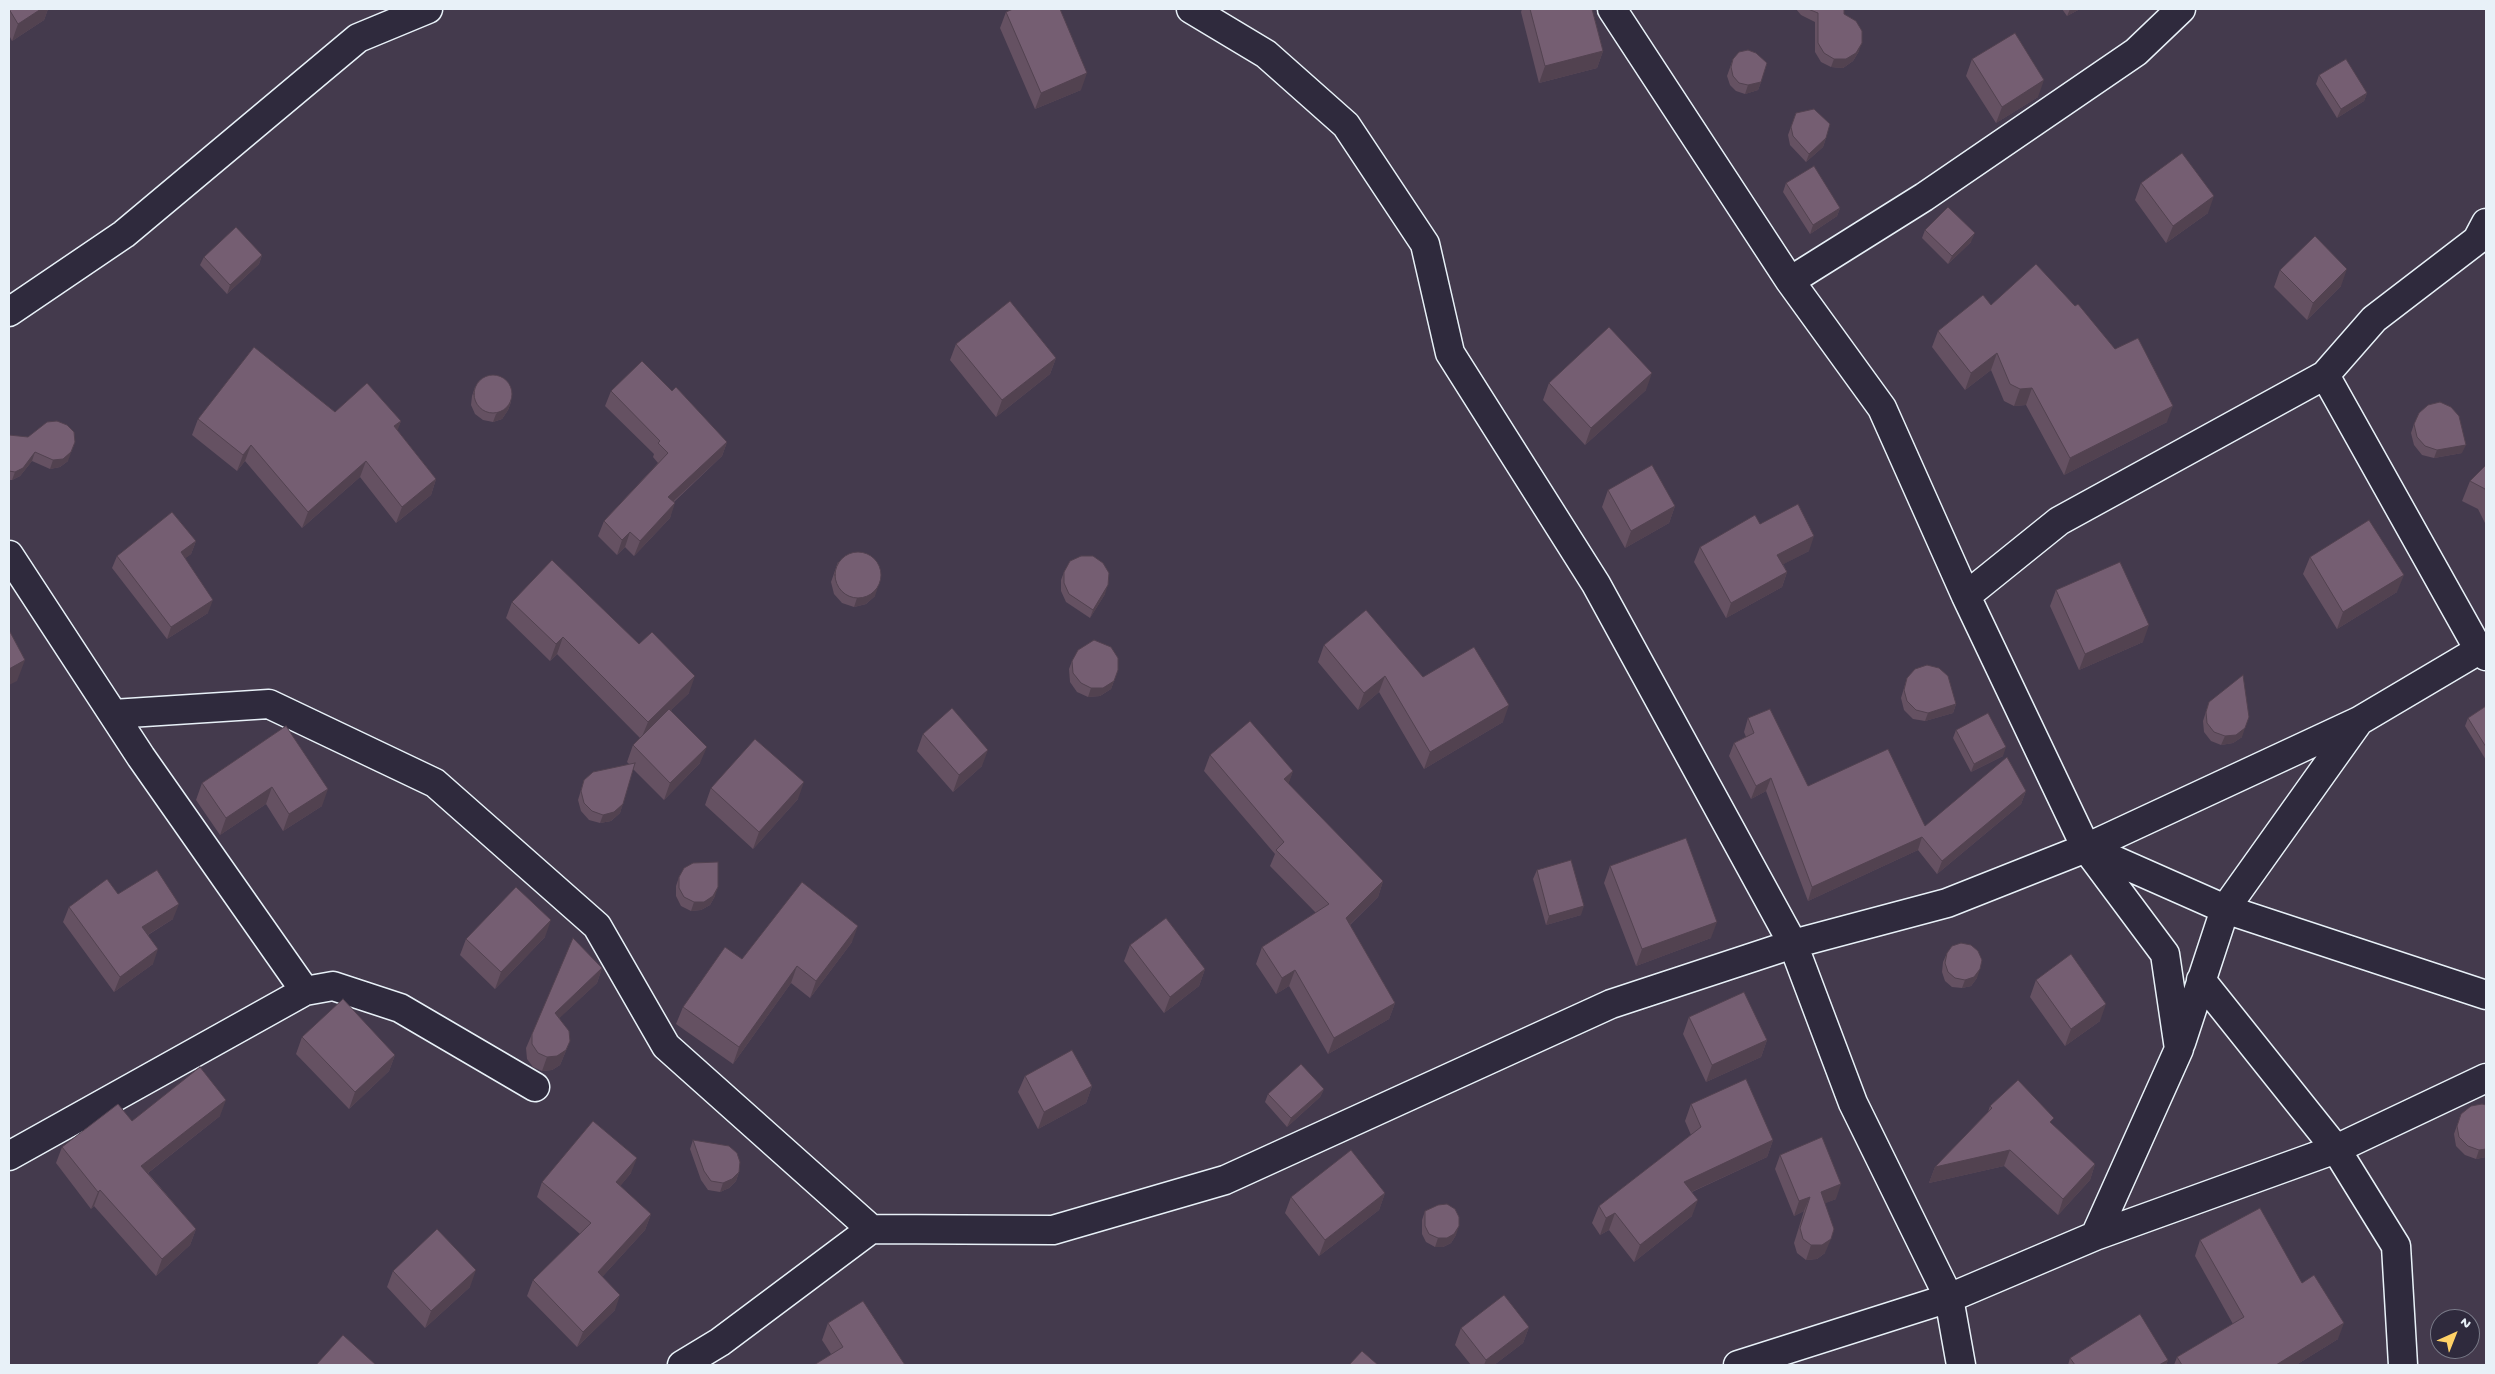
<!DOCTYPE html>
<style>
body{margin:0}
#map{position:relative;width:2495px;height:1374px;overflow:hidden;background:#443a4d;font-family:"Gochi Hand",sans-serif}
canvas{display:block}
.frame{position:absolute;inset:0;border:10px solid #e8f1f8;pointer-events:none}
.north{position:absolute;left:2430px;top:1309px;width:50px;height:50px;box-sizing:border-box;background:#2f2a3d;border:1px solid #797a88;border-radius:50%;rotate:44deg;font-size:14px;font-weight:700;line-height:20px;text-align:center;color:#e8f1f8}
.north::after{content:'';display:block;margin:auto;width:18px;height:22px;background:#ffd166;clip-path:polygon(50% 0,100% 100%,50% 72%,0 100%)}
</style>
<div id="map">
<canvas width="2495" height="1374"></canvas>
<div class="frame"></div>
<div class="north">N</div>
</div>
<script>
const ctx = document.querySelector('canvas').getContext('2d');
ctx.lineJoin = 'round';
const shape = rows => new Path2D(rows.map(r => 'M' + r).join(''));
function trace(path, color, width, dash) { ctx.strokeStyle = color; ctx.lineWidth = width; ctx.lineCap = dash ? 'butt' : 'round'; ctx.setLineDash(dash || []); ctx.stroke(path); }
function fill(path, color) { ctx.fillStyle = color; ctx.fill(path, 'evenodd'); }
const minor = shape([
 [1191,9,1266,54,1346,125,1425,244,1450,353,1596,584,1793,944,1853,1103,1949,1298,1961,1365],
 [1612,9,1790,281,1882,408,1966,596,2086,848,2165,954,2179,1049,2095,1236],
 [1790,281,1924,197,2136,52,2181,9],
 [9,312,124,234,358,38,428,9],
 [2325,375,2479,650,2486,656],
 [9,555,141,757,305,991,333,986,400,1008,535,1087],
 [1966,596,2059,521,2325,375,2374,319,2477,240,2486,223],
 [113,714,269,704,435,783,597,926,666,1046,871,1229],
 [2087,848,2225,909,2486,995],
 [2201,980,2336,1149,2396,1246,2403,1365],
 [2181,1043,2225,909,2359,721,2479,650],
 [9,1156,305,991],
 [682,1365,720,1342,871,1229,1053,1230,1225,1180,1611,1004,1793,944,1947,903,2086,848,2359,721],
 [1738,1365,1949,1298,2095,1236,2336,1149,2486,1078]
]);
const wall = shape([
 [9,9,48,9,44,20,12,41,9,35],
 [1522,9,1592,9,1603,51,1597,68,1539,83,1521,12],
 [1796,9,1844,9,1844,14,1859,51,1853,61,1843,68,1831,67,1821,62,1815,52,1815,22,1801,15],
 [2062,9,2080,9,2067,16],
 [1006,12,1081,90,1035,109,1000,28],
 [1733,59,1761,82,1758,90,1745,94,1736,91,1730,85,1727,76],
 [1972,59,2038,97,1996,123,1966,76],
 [2319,75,2367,93,2364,101,2337,118,2316,84],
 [1796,113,1826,138,1823,147,1806,162,1790,145,1788,135],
 [1786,183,1840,208,1837,216,1810,234,1783,192],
 [2141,183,2208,213,2166,243,2135,200],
 [1925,230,1971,242,1948,264,1922,238],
 [262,255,259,264,227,294,200,265,204,257],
 [2280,270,2341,286,2307,320,2274,287],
 [1991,305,2167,422,2064,475,2026,405,2014,406,2004,401,1991,370,1965,390,1932,347,1938,331],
 [956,344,1056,358,1050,374,996,417,950,360],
 [1549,383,1646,390,1585,445,1543,400],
 [475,387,511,402,508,410,502,419,493,422,483,420,475,414,471,405,472,396],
 [611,391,672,391,727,442,722,456,674,502,670,518,634,556,625,547,617,555,598,536,604,521,658,463,653,457,654,454,605,406],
 [335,412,401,421,397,430,436,479,431,495,396,523,360,477,302,528,245,461,237,471,192,435,198,419],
 [2414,424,2462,453,2434,458,2422,455,2414,445,2411,433],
 [9,435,68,461,60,467,50,469,32,461,20,476,12,480,9,480],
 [2486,465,2486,525,2478,509,2462,501,2470,481],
 [1608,490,1675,506,1669,523,1625,548,1602,507],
 [1760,524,1809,551,1783,564,1787,572,1782,587,1726,618,1694,562,1700,547],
 [196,541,191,554,185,558,208,613,167,639,112,568,117,556],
 [2310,557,2397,592,2337,629,2303,574],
 [838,562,875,596,866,604,854,607,842,603,834,594,831,582],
 [1064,572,1105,594,1090,618,1066,602,1061,591,1061,580],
 [2056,590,2143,642,2079,670,2050,606],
 [512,602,689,693,671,710,700,763,664,800,633,769,620,813,611,821,600,823,589,820,581,811,578,800,584,780,629,764,627,762,633,745,640,738,557,654,550,661,506,618],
 [1324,645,1423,677,1503,722,1424,769,1379,692,1358,710,1318,662],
 [1072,661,1118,670,1111,689,1100,696,1088,697,1077,692,1070,682,1069,669],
 [1907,678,1956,704,1953,713,1925,721,1913,719,1904,710,1901,698],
 [2209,702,2242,737,2233,743,2221,745,2211,741,2204,732,2203,721],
 [2486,706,2486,760,2465,726,2468,718],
 [1748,718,1808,786,1925,826,2026,791,2021,804,1937,874,1918,850,1808,901,1766,791,1751,799,1729,756,1734,743,1746,737,1744,732],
 [286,726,322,806,283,831,266,804,220,835,196,800,202,783],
 [1956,730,2003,756,1971,772,1953,738],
 [923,734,982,766,953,792,917,751],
 [1210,755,1293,771,1288,784,1383,881,1378,897,1350,925,1395,1003,1389,1019,1328,1054,1289,986,1276,994,1256,964,1262,947,1316,913,1270,866,1275,854,1204,771],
 [711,788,798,799,753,849,705,805],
 [1610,866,1711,938,1636,966,1604,883],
 [1537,870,1581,915,1546,925,1533,879],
 [679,877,715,896,710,905,701,910,691,911,681,906,676,896,676,886],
 [118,894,173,919,148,935,153,964,114,992,63,922,69,907],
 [545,937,495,989,460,955,466,939],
 [852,942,810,998,791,983,733,1064,676,1024,683,1007,742,959],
 [1130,945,1205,969,1199,986,1164,1013,1124,961],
 [1947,953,1977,978,1971,986,1962,988,1952,987,1945,981,1942,972,1943,962],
 [602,968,597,983,559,1018,570,1041,560,1065,552,1070,542,1071,533,1067,527,1059,526,1048,532,1034],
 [2036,980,2100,1021,2065,1046,2030,997],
 [1689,1017,1767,1040,1761,1057,1706,1082,1683,1034],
 [302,1037,395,1055,389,1071,349,1109,296,1054],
 [1025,1076,1092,1086,1086,1103,1038,1129,1018,1092],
 [1324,1089,1320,1097,1287,1127,1265,1102,1268,1094],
 [1691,1104,1773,1140,1767,1157,1692,1192,1692,1216,1634,1262,1609,1230,1600,1235,1592,1223,1599,1206,1691,1135,1685,1121],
 [1990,1106,2052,1124,2095,1164,2090,1180,2058,1215,2004,1166,1929,1183,1935,1167,1988,1112],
 [2461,1114,2486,1157,2476,1159,2465,1155,2456,1146,2454,1134],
 [220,1116,148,1173,196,1229,190,1245,156,1276,94,1206,91,1209,56,1163,62,1147,132,1121],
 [693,1140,739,1172,736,1181,729,1188,720,1192,708,1190,701,1180,690,1149],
 [1780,1155,1836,1199,1825,1203,1825,1253,1817,1259,1806,1260,1797,1253,1794,1243,1804,1211,1794,1216,1775,1169],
 [631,1173,620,1186,651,1214,645,1230,602,1277,615,1310,577,1347,527,1296,533,1280,580,1234,537,1197,542,1182],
 [1385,1193,1379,1210,1319,1256,1285,1213,1291,1197],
 [1425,1211,1456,1235,1451,1243,1443,1247,1435,1247,1426,1242,1422,1234,1422,1220],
 [2200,1240,2302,1283,2338,1339,2296,1365,2174,1365,2177,1357,2233,1324,2195,1256],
 [393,1271,470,1287,425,1328,387,1287],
 [828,1323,905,1365,831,1354,822,1340],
 [1529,1327,1523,1343,1494,1365,1471,1365,1455,1345,1461,1328],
 [2070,1358,2168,1360,2166,1365,2068,1365]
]);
const shadedWall = shape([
 [41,9,48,9,44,20,12,41,18,24],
 [2070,9,2080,9,2067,16],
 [1862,43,1859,51,1853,61,1843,68,1831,67,1834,59],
 [1603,51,1597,68,1539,83,1545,66],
 [1087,73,1081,90,1035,109,1041,93],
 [2044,80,2038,97,1996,123,2002,107],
 [1761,82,1758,90,1745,94,1748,85],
 [2367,93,2364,101,2337,118,2341,109],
 [1826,138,1823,147,1806,162,1809,154],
 [2214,196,2208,213,2166,243,2173,226],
 [1840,208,1837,216,1810,234,1813,225],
 [1975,233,1971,242,1948,264,1952,256],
 [262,255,259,264,227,294,230,285],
 [2347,269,2341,286,2307,320,2313,303],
 [1997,353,1991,370,1965,390,1971,373],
 [1056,358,1050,374,996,417,1002,400],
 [1652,373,1646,390,1585,445,1591,428],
 [2032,388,2026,405,2014,406,2020,389],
 [511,402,508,410,502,419,493,422,496,414],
 [2173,406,2167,422,2064,475,2070,458],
 [401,421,395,437,394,426],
 [75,442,68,461,60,467,50,469,53,460],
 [727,442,722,456,663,511,668,497],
 [251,445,245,461,237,471,243,455],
 [2466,445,2462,453,2434,458,2437,450],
 [35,452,32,461,20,476,12,480,15,472],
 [366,461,360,477,302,528,308,512],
 [436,479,431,495,396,523,402,507],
 [675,503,670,518,634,556,640,541],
 [1675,506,1669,523,1625,548,1631,531],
 [630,532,625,547,617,555,622,540],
 [1814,536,1809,551,1772,570,1777,555],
 [196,541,191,554,177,565,181,552],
 [1787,572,1782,587,1726,618,1731,603],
 [2404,575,2397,592,2337,629,2343,612],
 [1108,585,1105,594,1090,618,1093,610],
 [878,587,875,596,866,604,854,607,857,598],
 [213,600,208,613,167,639,171,627],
 [2149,625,2143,642,2079,670,2085,654],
 [563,637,557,654,550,661,556,644],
 [25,660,17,681,9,685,9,669],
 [1118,670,1111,689,1100,696,1088,697,1091,688],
 [695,676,689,693,641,739,648,722],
 [1385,676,1379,692,1358,710,1364,693],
 [1956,704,1953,713,1925,721,1928,713],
 [1509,705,1503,722,1424,769,1430,752],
 [2245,728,2242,737,2233,743,2221,745,2225,736],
 [707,747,700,763,664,800,670,783],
 [2006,747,2003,756,1971,772,1974,764],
 [988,750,982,766,953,792,959,775],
 [1293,771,1287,788,1284,779],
 [1771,778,1766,791,1751,799,1756,786],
 [804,782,798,799,753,849,759,832],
 [272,787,266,804,220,835,226,818],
 [328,789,322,806,283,831,289,814],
 [2026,791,2021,804,1937,874,1942,861],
 [623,804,620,813,611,821,600,823,603,815],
 [1922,837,1918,850,1808,901,1812,887],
 [1383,881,1378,897,1340,934,1346,918],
 [718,887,715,896,710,905,701,910,691,911,694,902],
 [179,904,173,919,136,942,142,927],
 [1584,906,1581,915,1546,925,1549,916],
 [551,920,545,937,495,989,501,972],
 [1717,922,1711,938,1636,966,1642,949],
 [858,926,852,942,810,998,816,981],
 [158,949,153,964,114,992,120,977],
 [797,966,791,983,733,1064,739,1047],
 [602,968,597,983,550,1027,555,1013],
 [1205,969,1199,986,1164,1013,1170,997],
 [1980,969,1977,978,1971,986,1962,988,1965,980],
 [1295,970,1289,986,1276,994,1282,978],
 [1395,1003,1389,1019,1328,1054,1334,1038],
 [2106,1004,2100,1021,2065,1046,2071,1029],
 [1767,1040,1761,1057,1706,1082,1712,1065],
 [570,1041,560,1065,552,1070,542,1071,547,1057],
 [395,1055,389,1071,349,1109,355,1092],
 [1092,1086,1086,1103,1038,1129,1044,1112],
 [1324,1089,1320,1097,1287,1127,1291,1118],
 [226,1100,220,1116,135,1183,141,1166],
 [1773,1140,1767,1157,1678,1198,1684,1182],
 [2486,1149,2486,1157,2476,1159,2479,1150],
 [2010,1150,2004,1166,1929,1183,1935,1167],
 [637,1158,631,1173,610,1198,616,1182],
 [2095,1164,2090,1180,2058,1215,2063,1199],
 [739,1172,736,1181,729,1188,720,1192,723,1183],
 [1841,1184,1836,1199,1816,1207,1821,1192],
 [100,1190,94,1206,91,1209,98,1192],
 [1385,1193,1379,1210,1319,1256,1325,1240],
 [1810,1197,1804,1211,1794,1216,1799,1201],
 [1698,1200,1692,1216,1634,1262,1640,1245],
 [1615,1213,1609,1230,1600,1235,1606,1218],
 [651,1214,645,1230,592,1288,598,1272],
 [1459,1226,1456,1235,1451,1243,1443,1247,1435,1247,1438,1238],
 [196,1229,190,1245,156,1276,162,1259],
 [1831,1239,1825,1253,1817,1259,1806,1260,1811,1245],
 [476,1270,470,1287,425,1328,431,1311],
 [620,1295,615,1310,577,1347,583,1332],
 [2344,1323,2338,1339,2296,1365,2276,1365],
 [1529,1327,1523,1343,1494,1365,1484,1365,1486,1360],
 [2168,1360,2166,1365,2159,1365]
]);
const building = shape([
 [9,9,41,9,18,24,9,9],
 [1013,9,1060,9,1087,73,1041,93,1006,12,1013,9],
 [1530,9,1592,9,1603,51,1545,66,1530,9],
 [1808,9,1844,9,1844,14,1856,21,1862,31,1862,43,1856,53,1846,59,1834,59,1824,53,1818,43,1818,13,1808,9],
 [2015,33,2044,80,2002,107,1972,59,2015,33],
 [1748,50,1756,53,1767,63,1761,82,1748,85,1739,83,1733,76,1731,67,1733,59,1739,52,1748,50],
 [2346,59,2367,93,2341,109,2319,75,2346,59],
 [1814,109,1830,124,1826,138,1809,154,1793,136,1791,127,1796,113,1814,109],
 [2182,153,2214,196,2173,226,2141,183,2182,153],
 [1814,166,1840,208,1813,225,1786,183,1814,166],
 [1948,207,1975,233,1952,256,1925,230,1948,207],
 [236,227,262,255,230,285,204,257,236,227],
 [2315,236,2347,269,2313,303,2280,270,2315,236],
 [2036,264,2075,306,2078,304,2115,349,2138,338,2173,406,2070,458,2032,388,2020,389,2010,384,1997,353,1971,373,1938,331,1983,295,1991,305,2036,264],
 [1010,301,1056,358,1002,400,956,344,1010,301],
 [1609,327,1652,373,1591,428,1549,383,1609,327],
 [254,347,335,412,367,383,401,421,394,426,436,479,402,507,366,461,308,512,251,445,243,455,198,419,254,347],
 [642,361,672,391,676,387,727,442,668,497,675,503,640,541,630,532,622,540,604,521,668,453,658,443,660,441,611,391,642,361],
 '474 394a19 19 0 1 1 38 0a19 19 0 1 1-38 0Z',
 [2440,402,2451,407,2459,416,2466,445,2437,450,2425,446,2417,437,2414,424,2419,413,2428,405,2440,402],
 [57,421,67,425,74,432,75,442,71,452,63,459,53,460,35,452,23,468,15,472,9,471,9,435,28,437,47,422,57,421],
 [1652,465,1675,506,1631,531,1608,490,1652,465],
 [2486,465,2486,491,2485,489,2470,481,2486,465],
 [1798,504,1814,536,1777,555,1787,572,1731,603,1700,547,1755,515,1760,524,1798,504],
 [172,512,196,541,181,552,213,600,171,627,117,556,172,512],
 [2369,520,2404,575,2343,612,2310,557,2369,520],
 '835 575a23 23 0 1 1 46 0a23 23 0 1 1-46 0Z',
 [1081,556,1093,556,1103,563,1109,573,1108,585,1093,610,1069,594,1064,583,1064,572,1070,561,1081,556],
 [552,560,639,644,652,632,695,676,648,722,563,637,556,644,512,602,552,560],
 [2120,562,2149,625,2085,654,2056,590,2120,562],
 [1366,610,1423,677,1474,647,1509,705,1430,752,1385,676,1364,693,1324,645,1366,610],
 [9,630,25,660,9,669,9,630],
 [1094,640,1111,647,1118,658,1118,670,1114,681,1103,688,1091,688,1081,683,1073,673,1072,661,1078,650,1094,640],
 [1927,665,1939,668,1948,676,1956,704,1928,713,1916,710,1907,701,1904,690,1907,678,1915,669,1927,665],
 [2243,675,2249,717,2245,728,2236,735,2225,736,2214,732,2207,723,2206,712,2209,702,2243,675],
 [2486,706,2486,747,2468,718,2486,706],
 [952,708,988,750,959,775,923,734,952,708],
 [669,709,707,747,670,783,633,745,669,709],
 [1770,709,1808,786,1888,749,1925,826,2007,757,2026,791,1942,861,1922,837,1812,887,1771,778,1756,786,1734,743,1754,733,1748,718,1770,709],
 [1988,713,2006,747,1974,764,1956,730,1988,713],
 [1250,721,1293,771,1284,779,1383,881,1346,918,1395,1003,1334,1038,1295,970,1282,978,1262,947,1329,904,1276,850,1284,842,1210,755,1250,721],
 [286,726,328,789,289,814,272,787,226,818,202,783,286,726],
 [755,739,804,782,759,832,711,788,755,739],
 [635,763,623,804,614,812,603,815,592,811,584,803,581,791,584,780,593,772,635,763],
 [1686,838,1717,922,1642,949,1610,866,1686,838],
 [1571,860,1584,906,1549,916,1537,870,1571,860],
 [718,862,718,887,713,896,704,902,694,902,684,897,679,888,679,877,684,868,693,863,718,862],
 [157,870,179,904,142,927,158,949,120,977,69,907,107,879,118,894,157,870],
 [802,882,858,926,816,981,797,966,739,1047,683,1007,725,947,742,959,802,882],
 [516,887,551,920,501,972,466,939,516,887],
 [1166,918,1205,969,1170,997,1130,945,1166,918],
 [573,938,602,968,555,1013,569,1031,570,1041,566,1050,557,1056,547,1057,538,1053,532,1044,532,1034,573,938],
 [1961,943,1971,945,1978,951,1982,960,1980,969,1974,977,1965,980,1955,978,1948,972,1945,963,1947,953,1952,946,1961,943],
 [2071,954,2106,1004,2071,1029,2036,980,2071,954],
 [1744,992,1767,1040,1712,1065,1689,1017,1744,992],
 [343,999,395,1055,355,1092,302,1037,343,999],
 [1072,1050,1092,1086,1044,1112,1025,1076,1072,1050],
 [1301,1064,1324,1089,1291,1118,1268,1094,1301,1064],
 [200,1067,226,1100,141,1166,196,1229,162,1259,100,1190,98,1192,62,1147,118,1104,132,1121,200,1067],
 [1746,1079,1773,1140,1684,1182,1698,1200,1640,1245,1615,1213,1606,1218,1599,1206,1701,1127,1691,1104,1746,1079],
 [2018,1080,2054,1118,2050,1122,2095,1164,2063,1199,2010,1150,1935,1167,1992,1108,1990,1106,2018,1080],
 [2482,1104,2486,1105,2486,1149,2479,1150,2468,1146,2459,1137,2457,1126,2461,1114,2471,1106,2482,1104],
 [593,1121,637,1158,616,1182,651,1214,598,1272,620,1295,583,1332,533,1280,591,1223,542,1182,593,1121],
 [1822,1137,1841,1184,1821,1192,1834,1229,1831,1239,1822,1245,1811,1245,1803,1239,1800,1228,1810,1197,1799,1201,1780,1155,1822,1137],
 [693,1140,729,1146,737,1153,740,1162,739,1172,732,1179,723,1183,711,1181,704,1171,693,1140],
 [1351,1150,1385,1193,1325,1240,1291,1197,1351,1150],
 [1447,1204,1455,1209,1459,1217,1459,1226,1454,1234,1447,1238,1438,1238,1429,1234,1425,1226,1425,1211,1438,1205,1447,1204],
 [2260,1208,2302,1283,2314,1275,2344,1323,2276,1365,2182,1365,2177,1357,2244,1317,2200,1240,2260,1208],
 [437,1229,476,1270,431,1311,393,1271,437,1229],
 [1504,1295,1529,1327,1486,1360,1461,1328,1504,1295],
 [863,1301,905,1365,814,1365,843,1347,828,1323,863,1301],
 [2140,1314,2168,1360,2159,1365,2075,1365,2070,1358,2140,1314],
 [343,1335,376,1365,316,1365,343,1335],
 [1362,1351,1378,1365,1349,1365,1362,1351]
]);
trace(minor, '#e8f1f8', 31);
trace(minor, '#2f2a3d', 28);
fill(wall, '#655162');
fill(shadedWall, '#524250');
fill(building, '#755e72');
trace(building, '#524250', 1);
</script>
